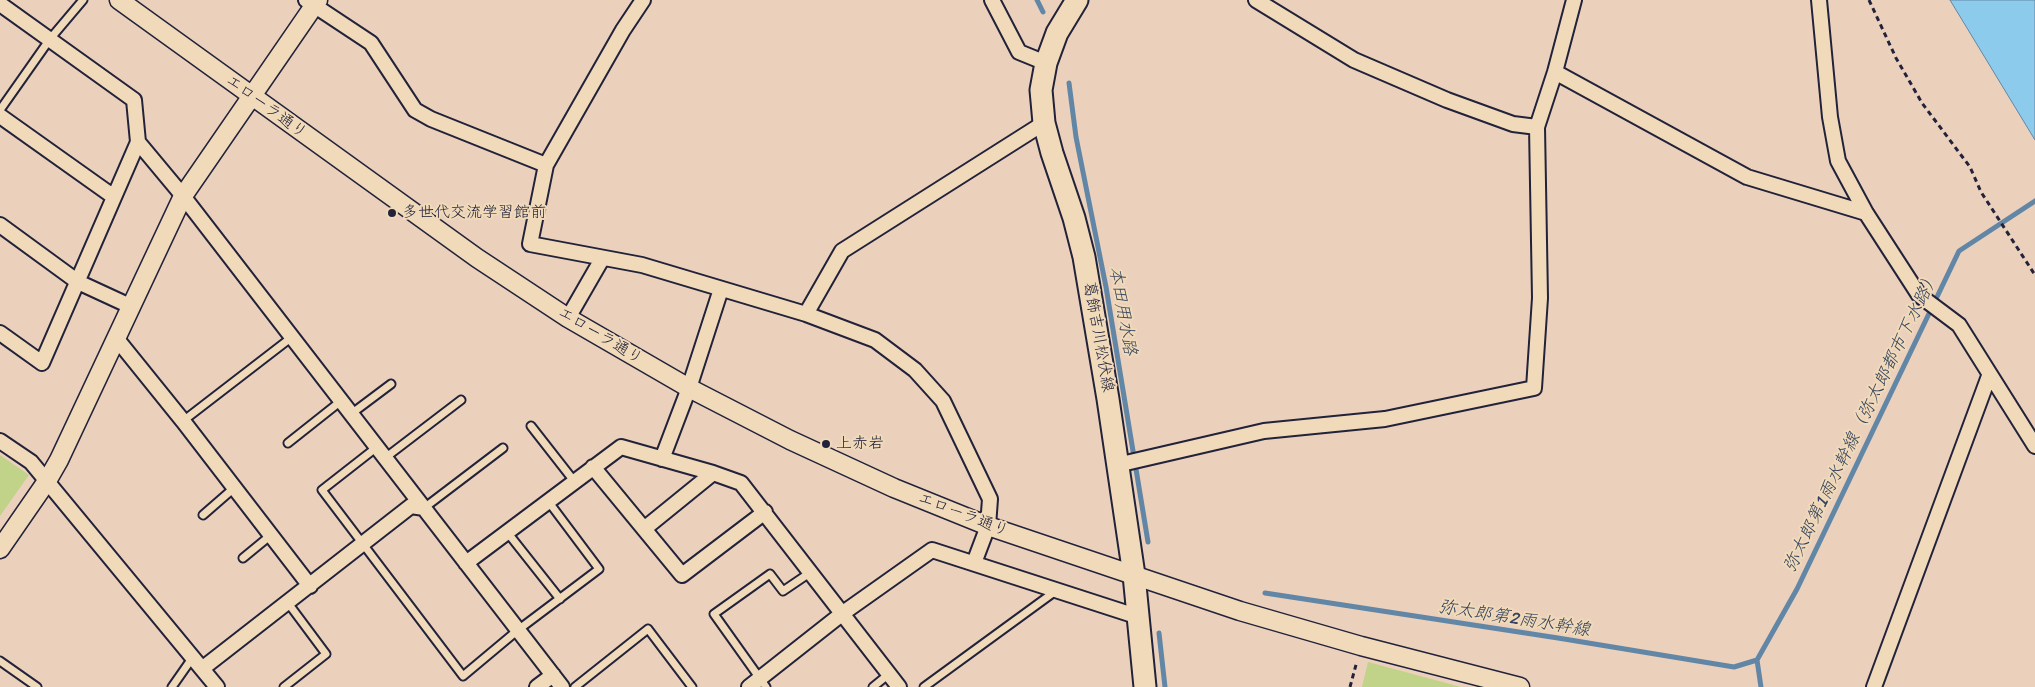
<!DOCTYPE html>
<meta charset="utf-8">
<style>
body{margin:0}
canvas{display:block;background:#ebd0bc}
</style>
<canvas width="2035" height="687"></canvas>
<script>
const ctx = document.querySelector('canvas').getContext('2d');
ctx.lineJoin = 'round';
function fill(path, color) { ctx.fillStyle = color; ctx.fill(path, 'evenodd'); }
const shape = rows => new Path2D(rows.map(r => 'M' + r).join(''));
function trace(path, color, width, dash) { ctx.strokeStyle = color; ctx.lineWidth = width; ctx.lineCap = dash ? 'butt' : 'round'; ctx.setLineDash(dash || []); ctx.stroke(path); }
function drawText(font, color, halo, rows, align = 'center') {
  ctx.font = font + ' Itim,"Klee One",sans-serif'; ctx.lineWidth = 4; ctx.setLineDash([]); ctx.textBaseline = 'middle'; ctx.strokeStyle = halo; ctx.fillStyle = color; for (const [text, x, y, turn = 0] of rows) {
    ctx.save(); ctx.translate(x, y); ctx.rotate((+turn || 0) * Math.PI / 180); ctx.textAlign = isNaN(turn) ? turn : align; if (halo) ctx.strokeText(text, 0, 0); ctx.fillText(text, 0, 0); ctx.restore();
  }
}
const green = shape([
 [0,455,29,475,0,516],
 [1368,662,1461,687,1362,687]
]);
const water = shape([
 [1950,0,2035,0,2035,140,1950,0]
]);
const stream = shape([
 [1037,0,1043,12],
 [1069,83,1076,137,1106,287,1148,542],
 [1265,593,1558,638,1734,667,1757,660],
 [1159,633,1165,687],
 [1761,687,1757,660,1797,589,1959,251,2035,201]
]);
const path = shape([
 [1869,0,1896,58,1922,103,1970,167,1981,192,2035,275],
 [1350,687,1357,661]
]);
const service = shape([
 [0,110,50,39,83,0],
 [351,414,391,384],
 [183,421,292,337],
 [531,426,574,481],
 [288,443,341,401],
 [377,447,322,490,463,676,518,630,599,569,548,501],
 [385,458,461,400],
 [424,508,503,448],
 [203,515,234,488],
 [507,532,560,599],
 [243,558,271,535],
 [0,661,37,687],
 [172,687,193,657],
 [284,687,326,654,288,603],
 [575,687,648,629,692,687],
 [766,687,714,614,770,574,783,591,811,572],
 [873,687,889,674],
 [924,687,1057,590]
]);
const minor = shape([
 [306,0,371,43,415,110,431,119,546,165],
 [643,0,623,30,546,165,530,244,642,265,806,314,875,340,915,370,943,401,990,499,988,526,974,563],
 [992,0,1019,52,1046,63],
 [1256,0,1354,60,1447,100,1513,124,1537,127],
 [1819,0,1830,117,1838,161,1866,213,1919,295,1959,325,2035,446],
 [0,4,134,100,138,142,42,363,0,333],
 [1555,72,1747,177,1866,213],
 [0,116,114,197],
 [138,142,183,196,562,687],
 [0,225,78,282,130,306],
 [806,314,842,251,1044,123],
 [568,318,602,259],
 [116,338,183,421,310,586],
 [0,441,31,462,217,687],
 [662,459,689,388,721,289],
 [1117,465,1264,431,1385,419,1534,388,1540,298,1537,127,1555,72,1574,0],
 [593,467,682,575,765,512],
 [644,529,713,473],
 [466,563,621,447,713,473,741,483,899,687],
 [203,668,411,506,424,508],
 [537,687,553,675],
 [749,687,843,613,932,550,1139,617],
 [1874,687,1989,376]
]);
const tertiary = shape([
 [119,0,477,258,568,318,689,388,790,440,894,488,988,526,1240,611,1361,646,1520,687],
 [0,549,47,481,59,460,183,196,318,0]
]);
const primary = shape([
 [1077,0,1057,33,1046,63,1041,90,1044,123,1052,153,1074,218,1084,257,1108,399,1134,575,1145,687]
]);
const markers = [
 [392,213,5,"#22223b"],
 [826,444,5,"#22223b"]
];
const streetNames = [
 ["エローラ通り",266,107,36],
 ["エローラ通り",600,336,31],
 ["葛飾吉川松伏線",1098,337,80],
 ["エローラ通り",963,515,21]
];
const poiNames = [
 ["多世代交流学習館前",402,213],
 ["上赤岩",836,444]
];
const waterNames = [
 ["本田用水路",1122,311,80],
 ["弥太郎第1雨水幹線（弥太郎都市下水路）",1862,422,-64],
 ["弥太郎第2雨水幹線",1514,619,9]
];
fill(green, '#c0d389');
fill(water, '#8dcbed');
trace(water, '#6287a6', 1);
trace(stream, '#6287a6', 5);
trace(service, '#22223b', 11);
trace(minor, '#22223b', 18);
trace(tertiary, '#22223b', 21);
trace(primary, '#22223b', 25);
trace(path, '#22223b', 3, [5, 4]);
trace(service, '#f0dab9', 7);
trace(minor, '#f0dab9', 14);
trace(tertiary, '#f0dab9', 18);
trace(primary, '#f0dab9', 21);
for (const [x, y, r, color] of markers) { const dot = new Path2D(); dot.arc(x, y, r, 0, 2 * Math.PI); ctx.fillStyle = color; ctx.fill(dot); trace(dot, '#f0dab9', 2); }
drawText('16px', '#22223b', '#f0dab9', streetNames);
drawText('16px', '#22223b', '#f0dab9', poiNames, 'left');
drawText('italic 18px', '#37445f', '#f0dab9', waterNames);
</script>
